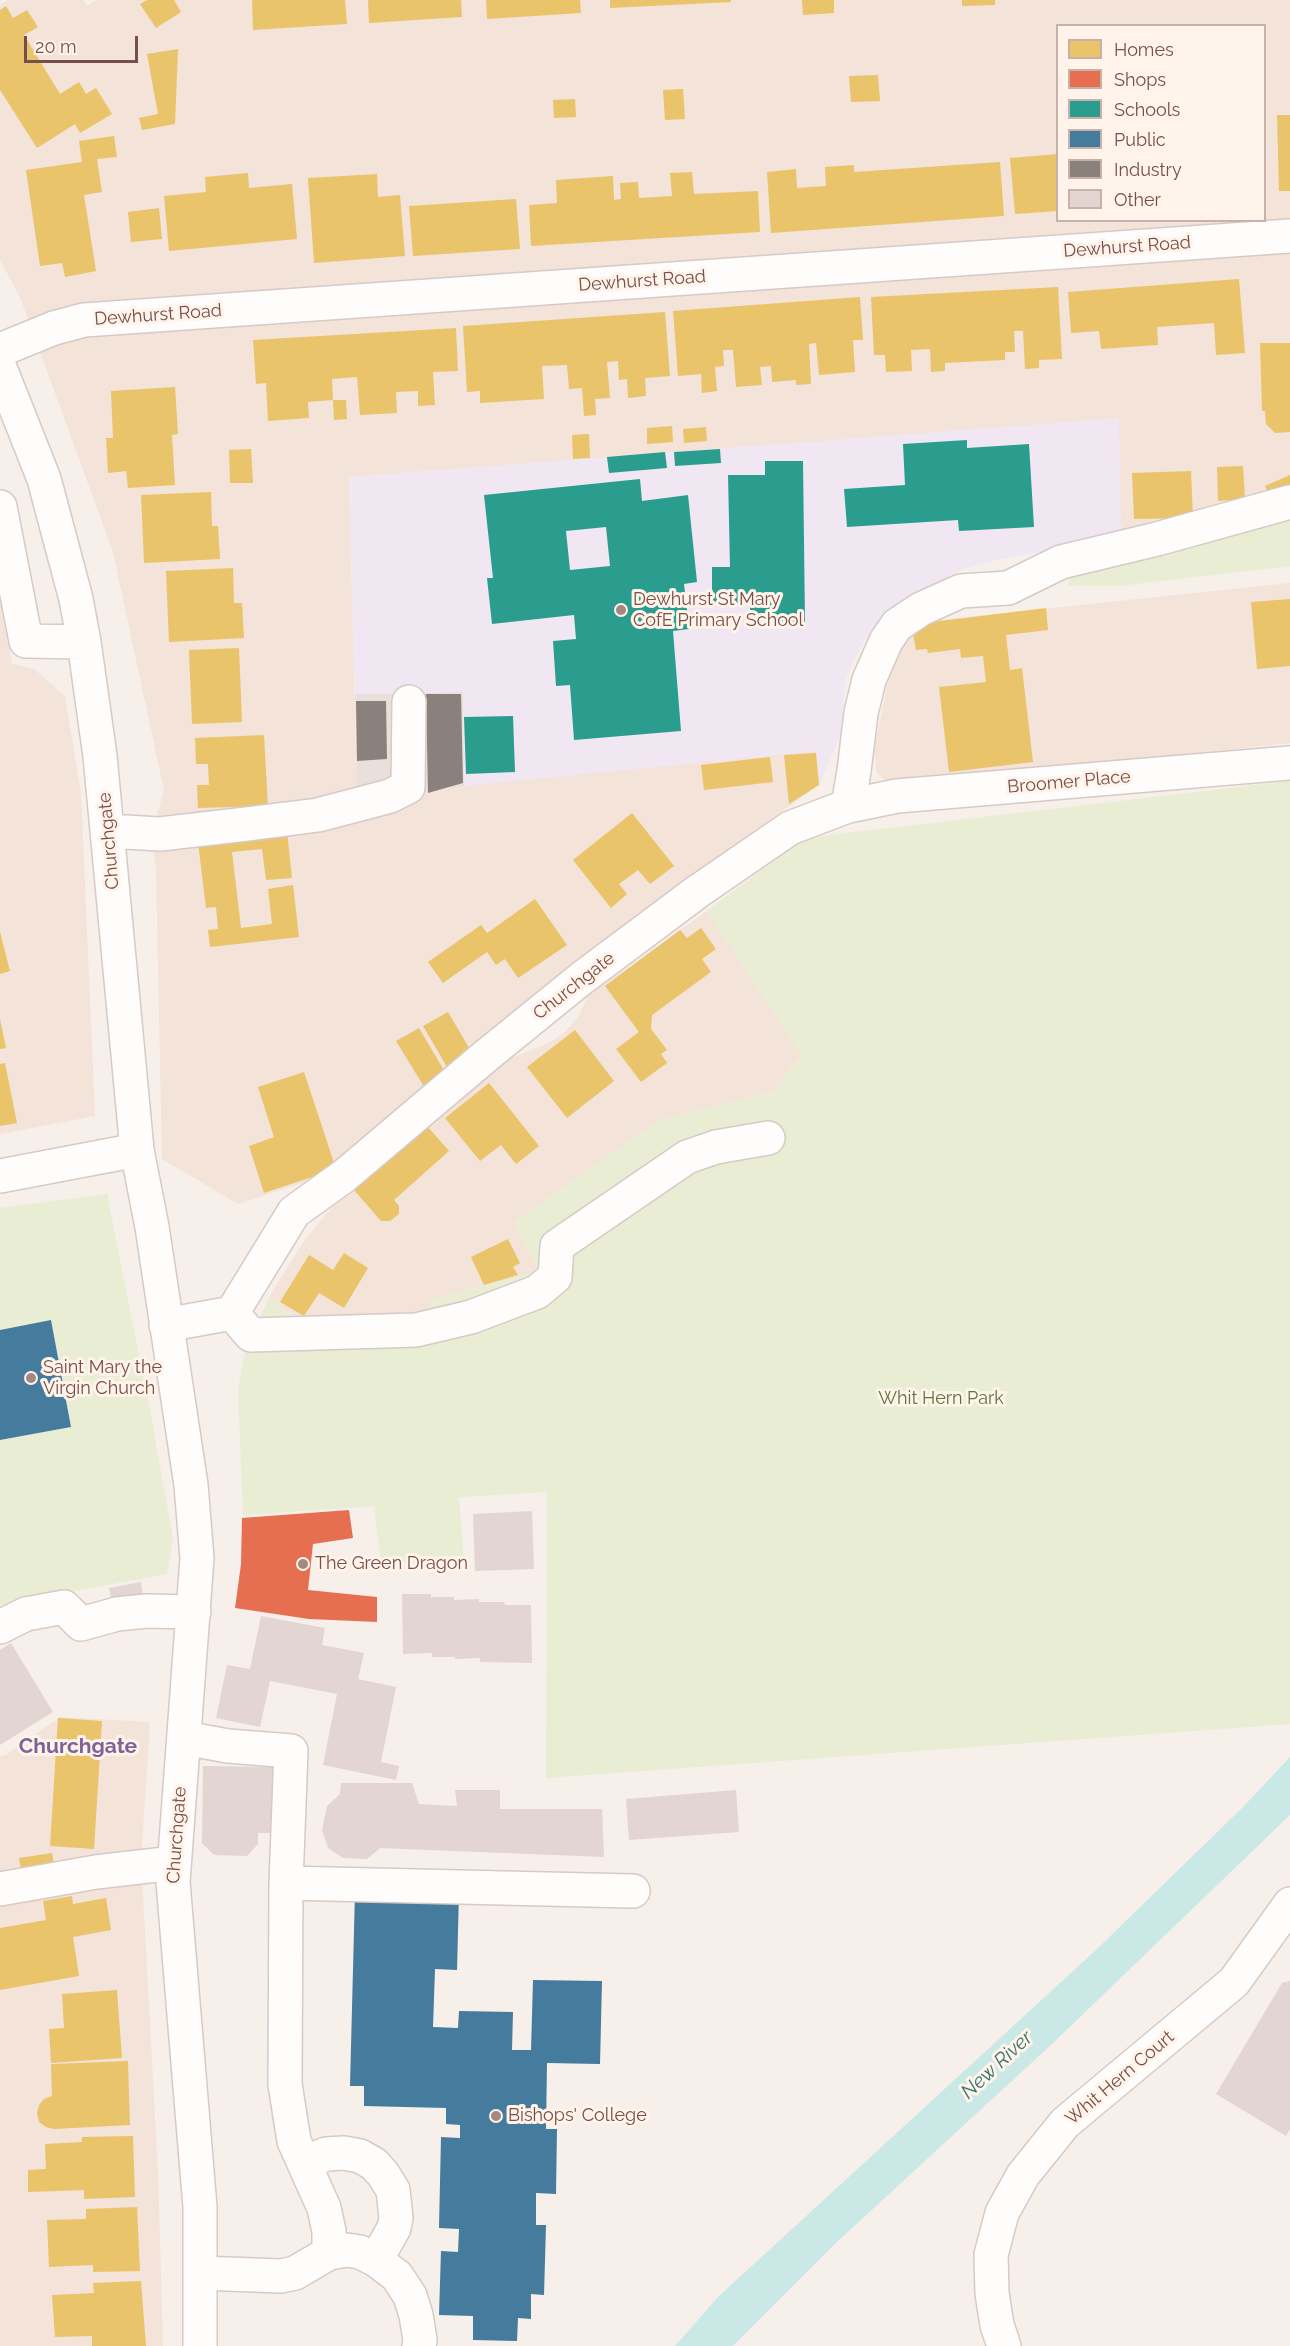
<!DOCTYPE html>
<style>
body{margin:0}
#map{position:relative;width:1290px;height:2346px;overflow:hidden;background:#f7efe9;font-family:Raleway,sans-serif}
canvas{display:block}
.legend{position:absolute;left:1056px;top:24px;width:210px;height:198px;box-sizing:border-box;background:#fff3ea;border:2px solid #c8b1a9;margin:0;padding:8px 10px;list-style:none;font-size:18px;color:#764f48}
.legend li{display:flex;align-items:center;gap:12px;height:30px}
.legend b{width:30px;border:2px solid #c8b1a9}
.scale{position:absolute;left:24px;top:36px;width:114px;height:27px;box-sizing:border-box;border:3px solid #764f48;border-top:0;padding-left:8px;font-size:18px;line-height:21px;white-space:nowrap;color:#764f48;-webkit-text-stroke:4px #fff3ea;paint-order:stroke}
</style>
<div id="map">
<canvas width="1290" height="2346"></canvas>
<ul class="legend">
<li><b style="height:16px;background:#e9c46a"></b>Homes</li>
<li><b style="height:16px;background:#e76f51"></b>Shops</li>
<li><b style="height:16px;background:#2a9d8f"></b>Schools</li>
<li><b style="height:16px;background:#457b9d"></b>Public</li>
<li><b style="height:16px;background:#8a817c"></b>Industry</li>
<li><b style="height:16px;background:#e3d5d1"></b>Other</li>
</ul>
<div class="scale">20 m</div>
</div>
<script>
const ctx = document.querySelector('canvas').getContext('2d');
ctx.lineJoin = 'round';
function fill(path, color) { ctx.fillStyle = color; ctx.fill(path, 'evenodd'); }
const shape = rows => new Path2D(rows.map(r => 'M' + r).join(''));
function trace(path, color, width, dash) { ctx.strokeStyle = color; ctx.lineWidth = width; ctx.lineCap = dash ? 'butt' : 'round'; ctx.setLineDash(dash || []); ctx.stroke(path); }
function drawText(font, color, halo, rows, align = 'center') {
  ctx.font = font + ' Raleway,sans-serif'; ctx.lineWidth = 6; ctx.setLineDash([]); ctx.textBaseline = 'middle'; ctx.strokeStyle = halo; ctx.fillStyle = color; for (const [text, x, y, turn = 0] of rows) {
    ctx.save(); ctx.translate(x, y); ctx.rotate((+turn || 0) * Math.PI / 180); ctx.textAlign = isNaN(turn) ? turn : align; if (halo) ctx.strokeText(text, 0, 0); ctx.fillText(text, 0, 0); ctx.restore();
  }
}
const residential = shape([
 [8,0,83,0,87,6,96,0,1290,0,1290,516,1138,562,1089,571,1118,419,349,477,357,795,816,751,820,784,675,887,536,995,345,1169,238,1204,162,1159,156,868,151,837,164,790,113,552,20,297,0,260,0,5],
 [1058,26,1264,26,1264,220,1058,220],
 [1290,583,1290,743,934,781,889,784,877,773,874,750,892,663,902,644,915,631,929,621],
 [0,602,12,664,34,669,65,696,81,793,95,1116,0,1134],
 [707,911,802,1056,772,1092,660,1120,514,1222,539,1270,432,1300,431,1311,297,1321,269,1297,306,1238,345,1192,502,1062,549,1043,565,1032,578,1017,589,995],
 [60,1717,150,1722,141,1860,158,2171,163,2346,0,2346,0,1756,6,1755]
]);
const industrial = shape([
 [463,692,464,786,357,795,355,694]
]);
const education = shape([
 [1119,418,1121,533,1066,547,996,560,963,569,899,602,882,618,865,640,853,661,845,682,842,731,820,784,816,751,464,786,463,692,355,694,349,477]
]);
const green = shape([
 [1290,516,1290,566,1119,586,1069,586,1069,576,1138,562],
 [1290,781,1290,1724,546,1778,547,1492,459,1497,464,1563,381,1564,374,1506,243,1515,238,1390,244,1356,269,1297,297,1321,431,1311,431,1300,538,1270,514,1222,660,1120,772,1092,802,1057,707,911,804,838],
 [107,1194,150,1410,173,1539,167,1574,0,1605,0,1440,71,1427,51,1320,0,1330,0,1208]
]);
const water = shape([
 [1290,1757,1290,1815,1052,2044,837,2242,733,2346,675,2346,718,2297,1097,1949,1243,1807]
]);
const homes = shape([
 [147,0,174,0,181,12,156,28,140,4],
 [252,0,345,0,347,24,253,30],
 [368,0,461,0,462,17,369,23],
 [486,0,580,0,581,13,487,19],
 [610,0,731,0,731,2,610,8],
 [802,0,834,0,834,13,803,15],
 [962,0,995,0,995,5,962,6],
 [6,6,13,18,27,10,38,27,24,35,60,94,79,82,86,94,96,88,112,114,80,133,75,124,37,148,0,90,0,10],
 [178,49,175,124,142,130,139,118,158,114,147,54],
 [878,75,880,101,851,102,849,76],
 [683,89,685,119,665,120,663,90],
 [575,99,576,117,554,118,553,100],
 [1277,115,1290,115,1290,191,1279,191],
 [114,136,117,157,97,159,102,192,84,195,96,271,65,277,62,263,40,266,26,170,82,162,79,141],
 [1058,154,1058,211,1015,214,1010,158],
 [1000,162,1004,216,771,233,767,172,796,169,797,188,826,186,825,167,854,165,854,172],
 [692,172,694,194,758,191,760,232,531,246,529,205,557,203,556,180,613,176,614,200,621,199,620,183,638,182,639,198,672,196,670,173],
 [248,173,249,188,292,184,297,239,169,251,164,196,206,192,205,177],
 [377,174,378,197,400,195,405,256,314,263,308,178],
 [516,199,520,249,413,256,409,206],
 [159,208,162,239,131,242,128,212],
 [1239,279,1245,353,1216,355,1214,323,1157,327,1158,345,1129,347,1101,349,1099,331,1071,333,1068,292],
 [1058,287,1062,359,1039,360,1039,368,1025,369,1023,331,1014,331,1015,352,1005,352,1005,360,945,363,945,371,931,372,930,349,911,350,912,371,886,372,885,355,874,355,871,297],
 [860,297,863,340,853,340,855,372,819,375,816,343,809,344,811,384,796,385,796,380,772,382,771,366,760,367,762,385,736,387,733,350,723,350,724,366,715,367,717,391,702,393,701,374,678,376,673,311],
 [665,312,670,376,645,378,646,396,628,398,627,379,619,380,618,361,607,362,610,398,595,399,596,415,584,416,582,388,569,389,567,365,542,366,544,399,480,403,480,391,467,392,463,326],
 [456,328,458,371,433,372,435,405,418,406,418,391,396,392,397,413,360,415,357,377,332,379,333,400,308,402,309,418,268,421,266,383,256,384,253,340],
 [1260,343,1290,343,1290,432,1275,433,1266,424,1265,411,1262,411],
 [175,387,178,434,172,435,175,485,128,488,126,471,108,473,106,438,113,438,111,391],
 [333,400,346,400,347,419,334,420],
 [672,426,673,442,647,444,647,428],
 [706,427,707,441,684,443,683,429],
 [589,434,590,458,573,459,572,435],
 [251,449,253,483,230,483,229,450],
 [1243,466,1245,499,1218,501,1217,467],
 [1191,471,1193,518,1134,519,1132,473],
 [1290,475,1290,495,1272,502,1265,486],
 [211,492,212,526,218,526,220,559,144,563,141,495],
 [233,568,234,603,242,603,244,638,169,642,166,571],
 [1290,599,1290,666,1257,669,1251,602],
 [1046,608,1048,630,1006,635,1010,670,1022,668,1033,762,949,772,939,687,986,682,983,656,961,658,960,649,928,653,927,649,916,650,913,634,924,623],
 [239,648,242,722,192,724,189,650],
 [264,735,268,806,198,808,197,785,209,785,208,764,196,764,195,738],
 [816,753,819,785,789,804,784,755],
 [770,757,773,782,704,790,701,765],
 [632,813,674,866,650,884,638,870,619,884,627,894,611,908,573,860],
 [287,831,292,878,266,880,262,849,232,852,241,928,272,924,268,889,293,885,299,937,210,947,208,930,218,929,216,907,206,908,198,842],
 [535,899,567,945,518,978,505,959,496,965,487,952,443,983,428,962,481,925,487,933],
 [701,928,716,949,702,959,711,972,652,1015,651,1029,667,1050,661,1054,667,1063,641,1082,616,1049,639,1032,605,986,680,930,687,938],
 [0,932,10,971,0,974],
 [448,1012,472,1053,447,1067,423,1026],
 [0,1019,6,1048,0,1049],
 [419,1028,445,1072,423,1085,396,1041],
 [575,1030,614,1081,567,1118,527,1067],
 [5,1063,17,1123,0,1126,0,1064],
 [304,1072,336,1169,264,1193,249,1146,274,1137,258,1087],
 [489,1083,539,1146,516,1164,501,1145,480,1161,445,1118],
 [427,1126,449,1151,394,1200,399,1206,399,1214,390,1221,381,1221,354,1190],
 [508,1239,520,1263,513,1267,518,1275,484,1285,471,1257],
 [344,1253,368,1268,344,1308,319,1293,304,1316,280,1302,309,1255,333,1270],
 [58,1718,102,1721,94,1849,50,1846],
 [52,1853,55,1870,22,1876,19,1858],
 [72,1896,73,1904,106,1898,111,1930,73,1937,79,1976,0,1990,0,1928,46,1920,43,1901],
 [117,1990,122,2058,51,2063,49,2029,64,2028,62,1994],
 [128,2061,130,2125,54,2129,46,2127,39,2122,37,2113,39,2105,44,2099,52,2096,51,2064],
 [133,2136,135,2197,84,2199,84,2190,28,2192,28,2170,46,2169,45,2144,82,2142,82,2137],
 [137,2207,140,2271,93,2272,93,2265,49,2267,47,2220,86,2219,86,2209],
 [141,2281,146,2346,92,2346,92,2336,55,2337,52,2295,94,2293,93,2283]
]);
const shops = shape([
 [349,1510,353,1538,313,1544,308,1590,377,1597,377,1622,309,1619,235,1608,241,1564,242,1518]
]);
const schools = shape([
 [967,440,967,448,1029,444,1034,527,959,531,958,520,847,527,844,489,905,485,903,444],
 [720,449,721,463,675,466,674,452],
 [665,452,667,468,609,473,607,457],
 [765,461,803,461,805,622,767,623,767,613,750,614,750,603,712,604,712,567,730,567,728,475,765,475],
 [640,479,642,501,688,495,697,582,684,584,689,629,673,631,681,731,574,740,570,685,556,686,553,641,576,639,574,615,492,624,487,578,493,578,484,495],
 [606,527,610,566,570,570,566,531],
 [513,716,515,772,466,774,464,717]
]);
const public = shape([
 [51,1320,71,1427,0,1440,0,1330],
 [355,1891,459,1893,457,1970,435,1969,433,2027,458,2028,459,2011,513,2012,512,2050,531,2050,533,1980,602,1981,600,2064,547,2063,546,2129,557,2129,556,2194,536,2193,536,2225,546,2225,544,2295,531,2294,531,2319,518,2318,517,2341,473,2340,473,2316,439,2315,441,2251,458,2252,459,2229,439,2228,441,2137,460,2138,460,2125,446,2124,446,2108,364,2106,364,2086,350,2086]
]);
const industry = shape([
 [426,694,461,694,463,783,428,793],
 [356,701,386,701,387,759,357,761]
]);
const building = shape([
 [532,1511,534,1569,475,1571,473,1514],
 [141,1582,143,1598,112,1603,109,1588],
 [402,1594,431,1594,431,1597,454,1597,454,1600,479,1599,479,1602,504,1602,505,1605,531,1605,532,1663,480,1662,480,1658,455,1659,455,1657,432,1657,432,1653,403,1654],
 [261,1616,325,1628,322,1645,364,1653,358,1679,396,1687,381,1762,399,1766,396,1780,323,1765,337,1694,270,1681,260,1727,216,1718,227,1665,250,1669],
 [11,1643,53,1712,0,1745,0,1650],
 [203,1766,278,1767,277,1833,258,1833,258,1844,247,1856,214,1855,202,1843],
 [341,1783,412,1783,419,1804,457,1806,455,1790,500,1790,500,1809,602,1809,604,1857,380,1848,367,1859,343,1858,328,1848,322,1830,327,1806,340,1794],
 [736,1790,739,1832,629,1840,626,1799],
 [1290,1981,1290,2129,1286,2136,1216,2094,1282,1983]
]);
const minor = shape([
 [0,350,54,328,84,320,1290,236],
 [0,368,44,479,76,599,84,642,100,756,137,1150,152,1227,191,1485,197,1558,173,1882,200,2207,200,2346],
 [0,507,26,641,84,642],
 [848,806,854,771,861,713,869,680,886,641,897,625,921,609,961,591,1008,588,1061,562,1157,539,1290,502],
 [108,831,160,834,247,824,318,815,390,796,408,787,409,702],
 [0,1176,137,1150],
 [232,1313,251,1335,416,1330,471,1317,537,1292,555,1277,557,1246,687,1157,716,1147,768,1138],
 [166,1325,232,1313,294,1212,344,1176,487,1055,582,978,697,892,790,828,848,806,897,796,1290,763],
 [0,1627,26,1614,64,1607,81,1624,117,1614,146,1611,194,1612],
 [184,1738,228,1746,291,1751,286,1883],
 [0,1889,96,1872,174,1863],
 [305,2163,326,2154,344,2153,360,2156,374,2164,383,2174,393,2190,396,2218,394,2228,376,2260],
 [201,2273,281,2276,295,2273,329,2253],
 [419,2346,420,2340,416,2315,410,2296,397,2276,376,2260,360,2252,347,2250,329,2253,329,2231,324,2208,294,2141,285,2084,286,1883,633,1891],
 [1004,2346,997,2325,992,2293,991,2255,1002,2213,1023,2175,1065,2123,1234,1982,1290,1904]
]);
const markers = [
 [621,610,6,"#a38780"],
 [31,1378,6,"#a38780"],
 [303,1564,6,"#a38780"],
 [496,2116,6,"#a38780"]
];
const streetNames = [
 ["Dewhurst Road",1127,247,-4],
 ["Dewhurst Road",642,281,-4],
 ["Dewhurst Road",158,315,-4],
 ["Broomer Place",1069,782,-5],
 ["Churchgate",109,841,-95],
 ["Churchgate",574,986,-38],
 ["Churchgate",177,1835,-86],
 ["Whit Hern Court",1120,2078,-40]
];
const poiNames = [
 ["Dewhurst St Mary",633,600],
 ["CofE Primary School",633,621],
 ["Saint Mary the",43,1368],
 ["Virgin Church",43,1389],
 ["The Green Dragon",315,1564],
 ["Bishops' College",508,2116]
];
const parkNames = [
 ["Whit Hern Park",941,1399]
];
const waterNames = [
 ["New River",997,2065,-43]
];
const quarterNames = [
 ["Churchgate",78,1747]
];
fill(residential, '#f3e3d9');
fill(industrial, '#eadfda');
fill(education, '#f0e7f2');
fill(green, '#e8edd3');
fill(water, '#cae9e6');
fill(homes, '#e9c46a');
fill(shops, '#e76f51');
fill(schools, '#2a9d8f');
fill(public, '#457b9d');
fill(industry, '#8a817c');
fill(building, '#e3d5d1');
trace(minor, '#d6cac6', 36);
trace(minor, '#fefdfc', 33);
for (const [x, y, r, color] of markers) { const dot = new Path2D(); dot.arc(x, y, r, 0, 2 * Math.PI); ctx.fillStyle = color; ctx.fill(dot); trace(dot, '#fff3ea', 2); }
drawText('18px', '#764f48', '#fff3ea', streetNames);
drawText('18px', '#764f48', '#fff3ea', poiNames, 'left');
drawText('18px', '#5a763d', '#fff3ea', parkNames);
drawText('italic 20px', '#397472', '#fff3ea', waterNames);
drawText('bold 21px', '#7c649a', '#fff3ea', quarterNames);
</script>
